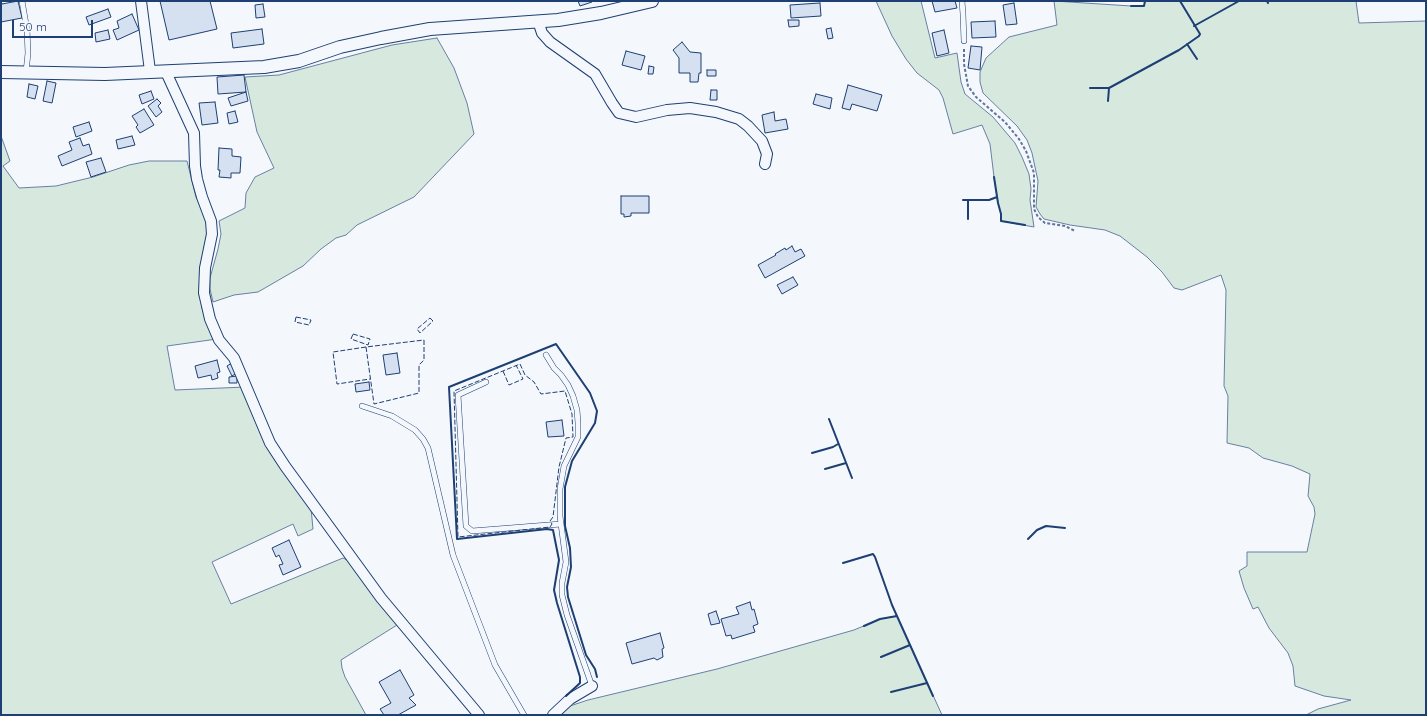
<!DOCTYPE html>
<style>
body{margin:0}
#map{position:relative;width:1427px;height:716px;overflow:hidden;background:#f4f7fb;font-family:Quicksand,sans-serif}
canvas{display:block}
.frame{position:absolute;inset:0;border:2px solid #1d3f73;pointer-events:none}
.scale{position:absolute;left:12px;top:20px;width:81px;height:18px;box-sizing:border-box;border:2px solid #1d3f73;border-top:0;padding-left:5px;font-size:12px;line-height:14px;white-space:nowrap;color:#1d3f73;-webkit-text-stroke:3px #f4f7fb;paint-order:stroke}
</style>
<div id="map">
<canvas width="1427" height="716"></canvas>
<div class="frame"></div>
<div class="scale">50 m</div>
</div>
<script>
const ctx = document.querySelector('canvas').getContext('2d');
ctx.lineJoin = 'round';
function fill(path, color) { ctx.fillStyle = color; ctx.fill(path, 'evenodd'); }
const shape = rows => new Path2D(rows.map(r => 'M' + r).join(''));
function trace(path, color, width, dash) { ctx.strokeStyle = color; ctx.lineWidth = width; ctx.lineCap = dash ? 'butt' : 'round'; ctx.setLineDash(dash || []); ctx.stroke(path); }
const green = shape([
 [876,1,921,1,935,58,957,53,961,82,965,94,993,117,1015,143,1022,157,1029,174,1031,189,1030,200,1034,227,1001,221,1001,214,998,203,994,177,990,144,982,125,953,134,943,98,939,90,917,73,906,59,892,36,876,1],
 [1054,1,1131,6,1144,6,1145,1,1356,1,1359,23,1426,21,1426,715,1306,715,1318,709,1351,700,1324,696,1295,686,1293,666,1288,653,1269,628,1258,607,1253,609,1244,588,1239,571,1247,566,1247,552,1307,552,1315,514,1314,507,1308,496,1310,474,1292,466,1263,458,1249,448,1227,443,1228,396,1224,386,1226,290,1221,275,1182,290,1174,288,1162,272,1147,257,1120,236,1105,230,1070,225,1044,219,1040,214,1036,207,1038,181,1032,153,1027,140,1017,126,983,93,980,82,980,72,986,58,1009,37,1057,25,1054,1],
 [437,38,454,68,467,103,474,134,414,197,357,225,346,235,336,238,321,249,303,266,258,292,234,295,213,302,210,289,210,278,218,249,221,234,219,221,245,208,246,193,255,177,274,168,257,132,245,77,279,75,392,45,437,38],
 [1,136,10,161,3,166,19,188,56,186,93,177,129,165,149,161,187,161,196,197,204,211,208,224,209,235,200,289,202,308,210,331,217,339,167,346,175,390,245,387,260,431,271,454,311,508,313,529,298,536,293,524,212,562,231,604,343,558,349,561,397,625,341,660,342,668,345,677,366,715,1,715,1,136],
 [897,616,942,715,561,715,561,714,570,706,588,700,717,669,854,630,880,619,897,616]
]);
const building = shape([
 [1,1,2,4,18,1,22,18,1,22,1,1],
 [160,1,210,1,217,29,169,40,160,1],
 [578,1,591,1,592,2,580,6,578,1],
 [932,1,955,1,957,8,935,12,932,1],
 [820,3,821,16,791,18,790,5,820,3],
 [1014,3,1017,24,1006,25,1003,5,1014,3],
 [263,4,265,17,256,18,255,5,263,4],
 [108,9,111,17,89,25,86,17,108,9],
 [132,14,139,30,117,40,113,30,119,28,117,21,132,14],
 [788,20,799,20,799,26,789,27,788,20],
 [995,21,996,37,972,38,971,22,995,21],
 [831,28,833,38,828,39,826,29,831,28],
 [262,29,264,44,233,48,231,33,262,29],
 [108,30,110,39,96,42,95,33,108,30],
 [944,30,949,53,937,56,932,33,944,30],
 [682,42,690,52,701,53,701,73,699,73,698,82,690,82,690,73,679,73,679,58,673,50,682,42],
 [971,46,982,47,980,70,968,68,971,46],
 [626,51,645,56,641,70,622,65,626,51],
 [649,66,654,67,653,74,648,74,649,66],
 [707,70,716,70,716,76,707,76,707,70],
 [244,75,246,92,218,94,217,77,244,75],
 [47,81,56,83,52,103,43,101,47,81],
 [29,84,38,86,35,99,27,97,29,84],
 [848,85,882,95,877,111,852,104,850,110,842,108,848,85],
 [711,90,717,90,717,100,710,100,711,90],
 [151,91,154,99,142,104,139,95,151,91],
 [246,92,248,101,231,106,228,98,246,92],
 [816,94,832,98,830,109,813,104,816,94],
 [157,99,161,103,158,106,162,112,156,117,148,106,157,99],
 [215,102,218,123,202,125,199,103,215,102],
 [144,109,154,125,140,133,136,127,138,125,132,116,144,109],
 [235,111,238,122,229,124,227,113,235,111],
 [774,112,775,121,786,119,788,129,765,133,762,115,774,112],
 [89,122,92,131,76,137,73,127,89,122],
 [132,136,135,145,118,149,116,140,132,136],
 [80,138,83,146,89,144,92,154,62,166,58,156,72,150,69,142,80,138],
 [219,148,232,149,232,156,241,157,240,173,231,173,231,178,219,177,220,170,218,170,219,148],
 [101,158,106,172,91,177,86,162,101,158],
 [621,196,649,196,649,213,631,213,631,216,624,217,624,214,621,214,621,196],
 [792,246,795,252,801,249,805,256,765,278,758,265,776,255,775,254,785,248,786,250,792,246],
 [793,277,798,285,782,294,777,285,793,277],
 [397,353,400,373,386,375,383,355,397,353],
 [217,360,220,372,217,373,218,378,212,380,211,375,198,378,195,366,217,360],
 [232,363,237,373,232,376,227,366,232,363],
 [237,376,237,383,229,383,229,377,237,376],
 [369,382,370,390,356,392,355,384,369,382],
 [562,420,564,436,548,437,546,422,562,420],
 [289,540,301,567,283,575,279,565,283,564,279,555,276,557,272,548,289,540],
 [750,602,752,610,754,609,758,624,753,626,755,632,732,639,731,635,726,636,721,619,739,614,736,607,750,602],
 [716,611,720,623,711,625,708,614,716,611],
 [660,633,664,648,662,649,663,657,657,660,654,658,632,664,626,643,660,633],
 [400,670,414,695,409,698,416,705,398,715,384,715,380,709,391,703,379,682,400,670]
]);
const path = shape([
 [964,49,964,64,968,86,976,97,1005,122,1019,139,1026,151,1034,173,1034,209,1038,217,1045,223,1065,226,1075,231]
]);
const service = shape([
 [22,1,27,30,28,53,26,72],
 [962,1,963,14,964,41],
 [546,355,554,368,561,375,568,385,573,396,577,410,578,423,578,437,564,466,560,489,560,516,566,562,562,583,562,595,567,615,592,686],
 [486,382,458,395,466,526,472,531,561,524],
 [362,406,392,416,415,430,423,439,428,448,453,555,495,665,524,715]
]);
const minor = shape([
 [141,1,150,71],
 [538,21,542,33,550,42,595,74,612,103,619,113,636,117,667,110,690,108,716,112,739,119,748,126,762,141,767,154,765,164],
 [166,72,194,133,195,166,197,179,202,197,211,221,212,234,205,268,204,293,210,319,219,340,234,358,270,443,285,466,381,598,479,715],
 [553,715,570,699,592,686]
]);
const tertiary = shape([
 [1,72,105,74,264,67,299,61,340,47,381,38,430,29,558,20,601,13,652,1]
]);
const fence = shape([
 [296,317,311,320,309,325,295,322,296,317],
 [430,318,433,321,420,333,417,329,430,318],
 [353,334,370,339,368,345,351,339,353,334],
 [424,340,424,360,419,365,419,393,374,404,366,347,424,340],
 [366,347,333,352,337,384,370,379],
 [520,364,525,375,534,382,541,394,565,391,572,414,573,437,566,438,559,467,553,517,550,521,552,524,550,527,458,537,454,391,520,364],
 [503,371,509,385,523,379,516,365]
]);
const wall = shape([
 [1267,1,1268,3],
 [1131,6,1144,6,1145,1],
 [1194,26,1239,1],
 [1187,44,1197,59],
 [1090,88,1109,88,1179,50,1199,36,1200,34,1180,1],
 [1108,101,1109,88],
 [994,177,998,203,1001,214,1001,221,1025,225],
 [963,200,989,200,997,197],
 [968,219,968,200],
 [829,419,852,478],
 [812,453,833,447,838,444],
 [825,469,846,463],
 [1028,539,1037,530,1046,526,1065,528],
 [843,563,873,554,875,557,892,605,933,696],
 [864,626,880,619,897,616],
 [881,657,910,645],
 [891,692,927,683],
 [566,696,580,683,580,677,557,603,554,590,559,560,553,530,547,529,457,539,449,387,556,344,590,393,597,411,595,423,572,461,565,487,565,526,570,548,571,567,567,587,568,597,586,655,595,669,597,677]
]);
fill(green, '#d7e8df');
trace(green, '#687fa3', 1);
fill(building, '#d5e0f0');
trace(building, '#1d3f73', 1);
trace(service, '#1d3f73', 6);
trace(minor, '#1d3f73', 12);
trace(tertiary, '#1d3f73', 14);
trace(path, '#5e769c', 2, [3, 2]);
trace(service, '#f4f7fb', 5);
trace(minor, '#f4f7fb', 10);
trace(tertiary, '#f4f7fb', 12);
trace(fence, '#1d3f73', 1, [5, 2]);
trace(wall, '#1d3f73', 2);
</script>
